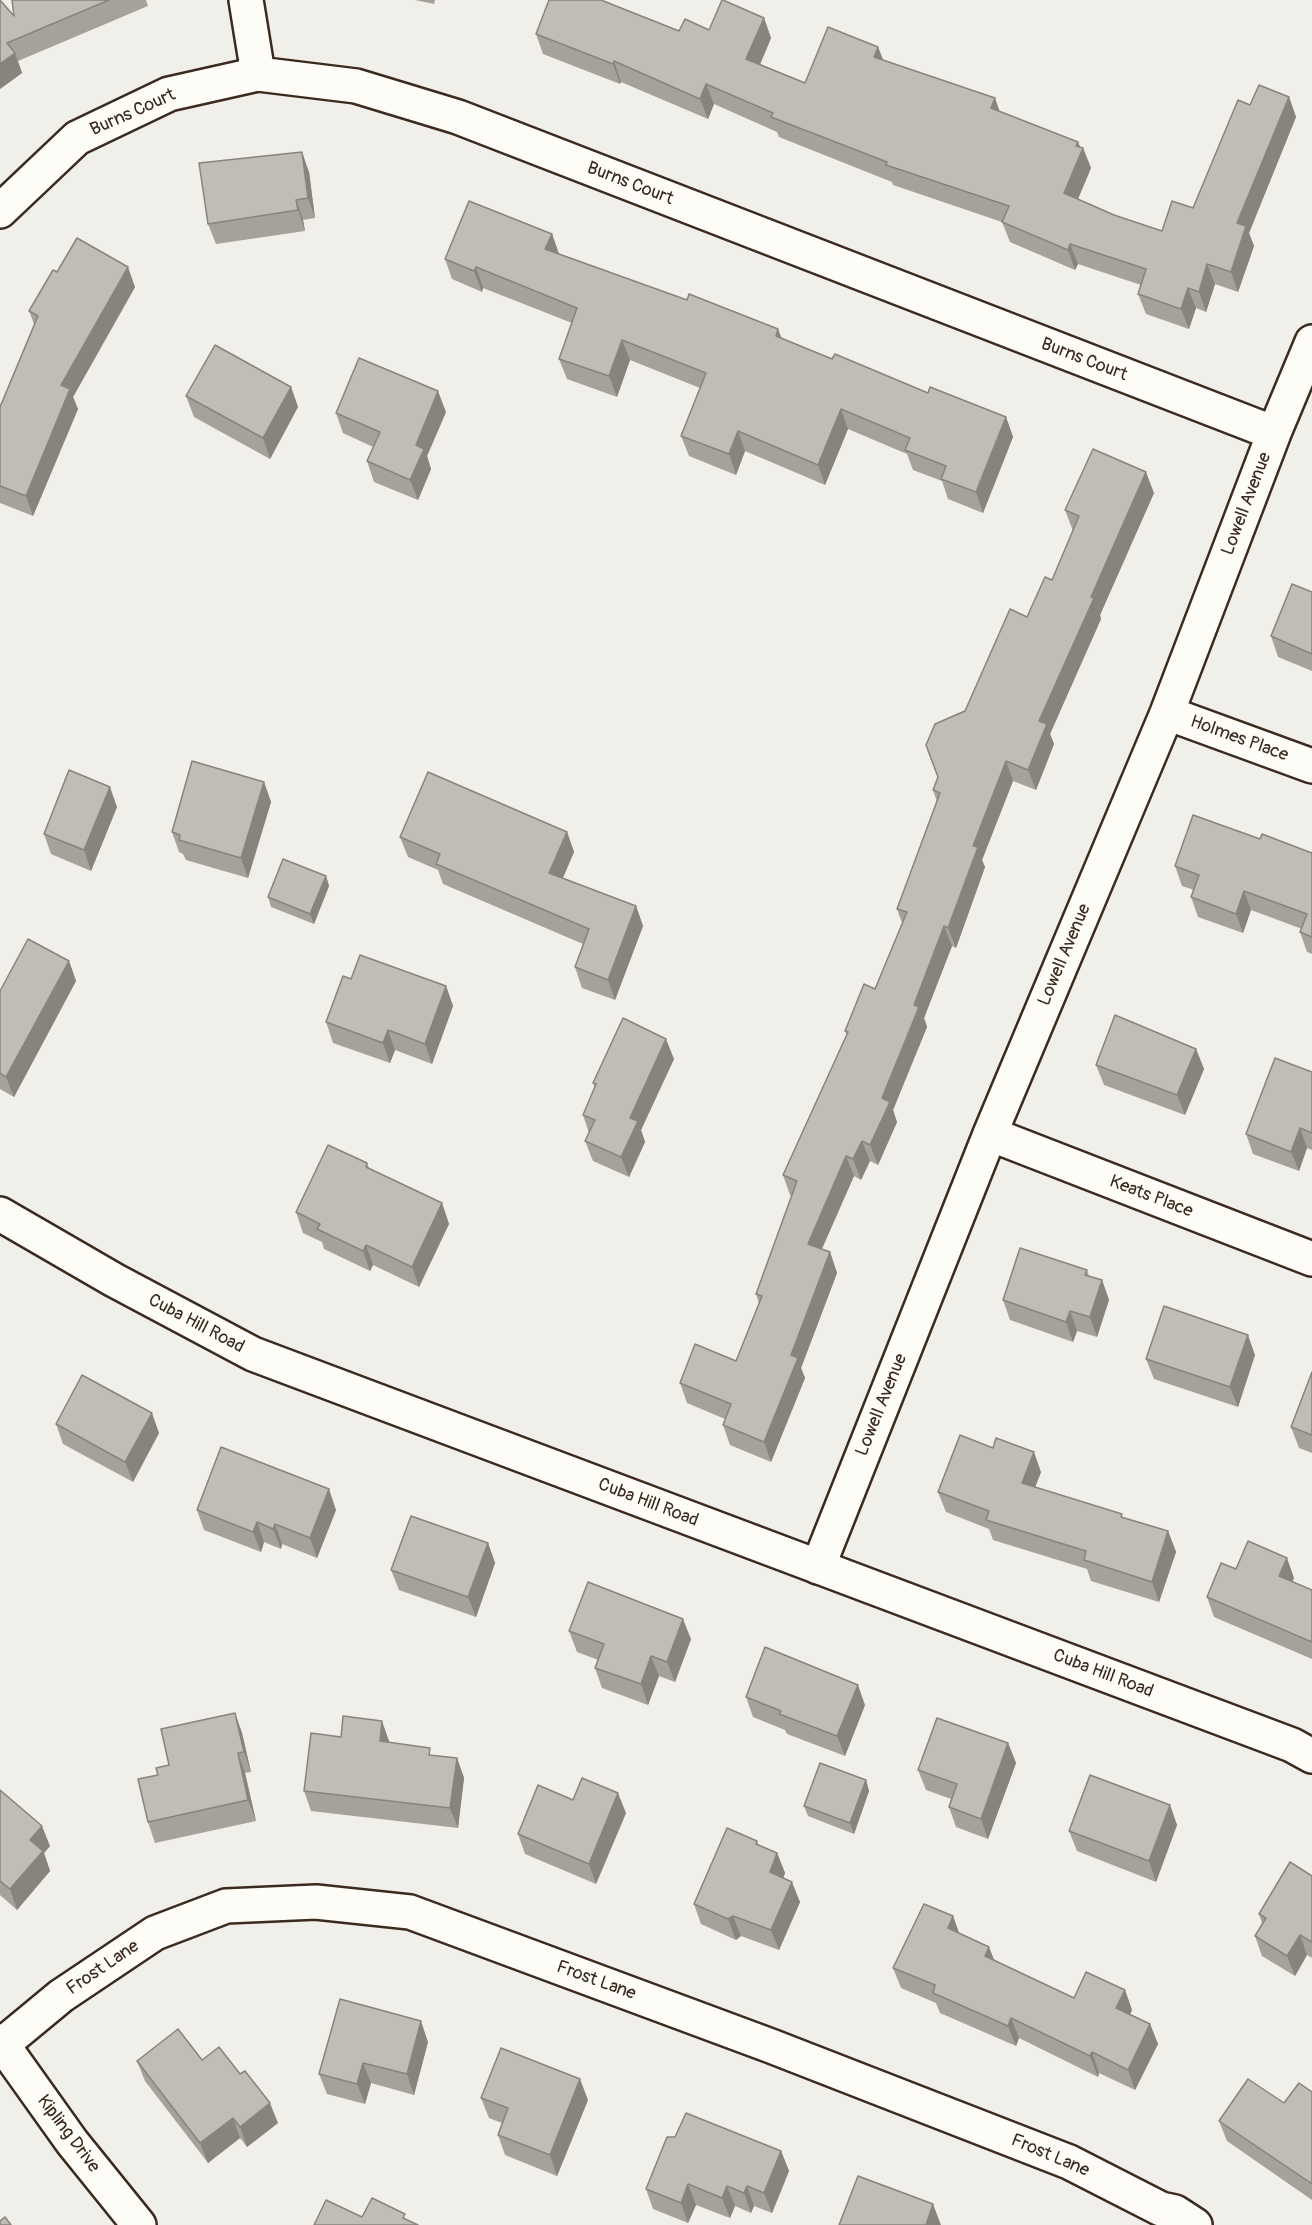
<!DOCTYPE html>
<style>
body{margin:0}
canvas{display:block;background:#f1efea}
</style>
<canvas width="1312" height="2225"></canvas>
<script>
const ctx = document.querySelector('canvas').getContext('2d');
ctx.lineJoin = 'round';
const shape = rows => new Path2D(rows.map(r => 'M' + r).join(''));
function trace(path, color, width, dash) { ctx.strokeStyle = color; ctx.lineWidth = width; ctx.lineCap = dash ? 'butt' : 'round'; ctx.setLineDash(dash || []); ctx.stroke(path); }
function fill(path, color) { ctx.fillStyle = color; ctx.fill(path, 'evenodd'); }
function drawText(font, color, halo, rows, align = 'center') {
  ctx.font = font + ' Pangolin,sans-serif'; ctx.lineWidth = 6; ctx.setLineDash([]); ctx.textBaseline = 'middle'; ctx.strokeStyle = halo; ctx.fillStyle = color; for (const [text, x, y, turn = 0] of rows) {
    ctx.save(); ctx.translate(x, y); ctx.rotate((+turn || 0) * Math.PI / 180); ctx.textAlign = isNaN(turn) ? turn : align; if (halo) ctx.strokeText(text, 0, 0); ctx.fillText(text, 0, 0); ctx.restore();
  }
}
const minor = shape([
 [246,0,258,74],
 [0,211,77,138,169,94,258,74,356,86,458,117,1274,433],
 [1167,713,1312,766],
 [990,1134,1312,1259],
 [818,1567,990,1134,1167,713,1274,433,1312,342],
 [0,2041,72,2142,139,2225],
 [3,2044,61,1996,155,1933,226,1906,316,1902,410,1912,771,2046,1069,2162,1161,2209,1175,2212,1195,2225]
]);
const secondary = shape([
 [0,1214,114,1280,253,1354,1292,1745,1312,1756]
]);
const wall = shape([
 [0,0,14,16,12,0,146,0,148,6,18,61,22,73,0,89],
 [415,0,435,0,434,4],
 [764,18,771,38,760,64,805,83,878,47,883,60,999,111,1078,142,1080,147,1083,148,1091,168,1078,199,1114,215,1162,231,1193,208,1250,105,1289,97,1296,117,1249,233,1254,246,1238,292,1215,284,1206,312,1196,308,1189,329,1146,314,1138,294,1141,285,1078,264,1075,270,1010,242,1002,222,893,185,892,182,779,137,777,132,714,104,708,119,621,82,620,84,543,54,536,34,709,30],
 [309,172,315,218,303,220,305,231,216,244,208,224],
 [552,234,559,254,782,338,832,359,928,393,1006,417,1013,437,983,513,948,499,942,481,913,470,907,454,848,429,825,485,745,451,736,475,689,456,681,436,700,388,630,360,617,397,567,379,559,359,572,323,483,288,482,292,452,279,445,259],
 [57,272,135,287,73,397,78,409,33,516,0,503,0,407,34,324,29,311],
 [291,387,298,407,270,459,194,417,186,396],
 [446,412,427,456,431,469,418,500,374,482,367,461,373,447,343,433,336,413],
 [1154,493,1100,615,1101,619,1050,734,1054,744,1036,790,1013,781,982,860,985,867,956,948,952,946,924,1018,927,1027,893,1110,897,1122,878,1165,870,1161,861,1180,854,1176,822,1249,830,1252,837,1273,801,1368,805,1378,771,1462,730,1445,723,1425,725,1419,687,1403,680,1383,736,1361,759,1303,756,1294,792,1196,790,1195,783,1175,847,1036,845,1031,875,989,902,923,897,909,937,802,933,790,965,711,1052,580,1073,531,1065,510],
 [1312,592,1312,671,1278,657,1271,636],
 [264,782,271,802,248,878,186,860,183,854,179,852,172,832],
 [117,807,91,871,51,854,44,834],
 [567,832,574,852,563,878,636,906,643,926,615,1000,582,988,575,967,583,944,443,884,438,870,408,857,400,837],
 [1260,839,1312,853,1312,954,1307,952,1300,932,1302,929,1251,910,1243,933,1198,917,1191,897,1194,890,1182,886,1175,866],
 [326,876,329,886,314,924,271,907,268,897],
 [69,961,76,981,14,1097,0,1089,0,991],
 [351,979,446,986,453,1006,432,1064,395,1050,390,1063,333,1043,326,1022],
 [1196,1049,1204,1069,1185,1115,1104,1085,1096,1065],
 [674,1059,641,1130,645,1142,629,1177,593,1161,585,1141,589,1133,583,1115,595,1087,593,1083],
 [1312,1072,1312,1150,1307,1148,1299,1171,1253,1154,1246,1134],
 [367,1163,369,1168,442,1203,449,1224,419,1287,373,1265,370,1271,324,1249,322,1242,303,1233,296,1212],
 [1087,1270,1089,1276,1102,1280,1109,1300,1097,1337,1077,1331,1073,1342,1010,1320,1003,1300],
 [1255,1355,1238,1407,1154,1379,1146,1359],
 [1312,1372,1312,1453,1299,1448,1291,1427],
 [56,1424,159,1433,133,1482,63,1444],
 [1041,1472,1035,1487,1123,1518,1168,1531,1176,1552,1159,1602,1091,1581,1087,1569,993,1540,989,1529,946,1512,938,1492],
 [197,1510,336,1510,317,1558,282,1544,281,1549,264,1542,261,1552,204,1530],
 [488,1543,495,1563,476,1617,399,1590,391,1570],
 [1236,1569,1294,1578,1292,1582,1312,1590,1312,1659,1214,1617,1207,1597],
 [569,1631,691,1639,675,1682,659,1676,648,1705,602,1688,595,1668,598,1660,577,1652],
 [746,1697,865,1705,845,1756,787,1734,785,1730,753,1717],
 [235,1713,242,1733,251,1772,245,1773,256,1821,155,1843,148,1822,169,1765],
 [341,1737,389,1741,389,1743,432,1755,457,1758,464,1778,458,1828,311,1811,304,1791],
 [1008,1743,1016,1763,988,1839,956,1827,949,1807,951,1799,926,1790,918,1770],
 [866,1780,869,1791,854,1834,808,1816,804,1806],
 [0,1790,50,1846,44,1853,50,1871,17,1910,0,1895],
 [573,1800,626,1813,596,1884,525,1854,518,1834],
 [1170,1805,1177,1825,1156,1882,1077,1851,1069,1831],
 [757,1841,758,1845,777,1853,785,1873,783,1878,800,1902,779,1950,741,1936,736,1940,701,1924,694,1904],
 [1312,1876,1312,1958,1307,1955,1295,1976,1262,1956,1255,1936,1262,1923,1259,1914],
 [953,1916,959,1933,994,1961,1074,1998,1125,1990,1132,2010,1130,2014,1150,2024,1158,2044,1135,2090,1099,2073,1098,2077,1019,2038,1016,2046,940,2013,936,2003,901,1988,893,1968],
 [428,2042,414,2095,371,2083,365,2104,327,2094,319,2074],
 [202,2060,278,2123,247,2147,240,2138,208,2163,145,2081,137,2061],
 [1312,2092,1312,2200,1227,2141,1219,2121,1284,2103],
 [481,2098,588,2100,557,2176,505,2155,498,2135,502,2123,489,2118],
 [781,2151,789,2171,772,2213,754,2206,751,2213,735,2206,730,2218,696,2205,688,2223,653,2209,646,2189]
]);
const shadedWall = shape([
 [764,18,771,38,754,79,746,59],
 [878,47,886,67,874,57],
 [15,53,22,73,0,89,0,64],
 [614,61,621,82,620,84,613,64],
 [706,84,714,104,708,119,700,99],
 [1289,97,1296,117,1249,233,1254,246,1238,292,1231,272,1237,223],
 [995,98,1002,118,991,108],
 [1078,142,1082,152,1083,148,1091,168,1072,213,1064,193],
 [302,152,309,172,315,218,308,198],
 [296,200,303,220,305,231,298,210],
 [552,234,559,254,545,249],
 [1070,244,1078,264,1075,270,1068,250],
 [1207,264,1215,284,1206,312,1199,292],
 [128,267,135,287,73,397,78,409,33,516,26,496,61,385],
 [476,267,483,288,482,292,474,271],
 [1188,288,1196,308,1189,329,1181,309],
 [778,329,786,350,776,336],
 [622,340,630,360,617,397,609,376],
 [291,387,298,407,270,459,263,438],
 [438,391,446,412,427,456,431,469,418,500,410,480,416,445],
 [841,409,848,429,825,485,818,465],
 [1006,417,1013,437,983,513,976,492],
 [738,431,745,451,736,475,729,454],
 [1146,472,1154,493,1100,615,1101,619,1050,734,1054,744,1036,790,1028,770,1039,721,1091,597],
 [1006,761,1013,781,982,860,985,867,956,948,948,928,973,846],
 [264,782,271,802,248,878,241,858],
 [110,787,117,807,91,871,84,850],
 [567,832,574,852,556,893,549,873],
 [326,876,329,886,314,924,310,914],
 [1244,891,1251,910,1243,933,1236,914],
 [636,906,643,926,615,1000,608,980],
 [944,926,952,946,924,1018,927,1027,893,1110,897,1122,878,1165,870,1145,882,1098,914,1005],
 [69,961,76,981,14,1097,6,1077],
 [446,986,453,1006,432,1064,425,1044],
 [388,1030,395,1050,390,1063,383,1043],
 [666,1039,674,1059,641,1130,645,1142,629,1177,621,1157,630,1118],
 [1196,1049,1204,1069,1185,1115,1177,1095],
 [1300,1128,1307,1148,1299,1171,1291,1152],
 [862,1141,870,1161,861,1180,853,1159],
 [846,1156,854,1176,815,1264,808,1244],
 [442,1203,449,1224,419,1287,412,1267],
 [366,1245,373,1265,370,1271,363,1251],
 [830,1252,837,1273,801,1368,805,1378,771,1462,764,1442,791,1355],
 [1102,1280,1109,1300,1097,1337,1090,1317],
 [1070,1311,1077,1331,1073,1342,1066,1322],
 [1248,1335,1255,1355,1238,1407,1230,1387],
 [152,1413,159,1433,133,1482,125,1462],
 [1034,1452,1041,1472,1029,1503,1022,1483],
 [329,1489,336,1510,317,1558,310,1538],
 [257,1522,264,1542,261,1552,253,1532],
 [275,1524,282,1544,281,1549,273,1529],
 [1168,1531,1176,1552,1159,1602,1152,1582],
 [488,1543,495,1563,476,1617,468,1597],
 [1287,1558,1294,1578,1286,1596,1279,1576],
 [683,1619,691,1639,675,1682,667,1662],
 [651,1656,659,1676,648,1705,641,1684],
 [858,1685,865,1705,845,1756,837,1736],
 [235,1713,242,1733,251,1772,244,1752],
 [382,1721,389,1741,387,1762,380,1741],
 [1008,1743,1016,1763,988,1839,981,1819],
 [238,1753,245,1773,256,1821,248,1800],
 [457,1758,464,1778,458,1828,450,1808],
 [866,1780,869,1791,854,1834,850,1823],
 [618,1793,626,1813,596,1884,589,1864],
 [1170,1805,1177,1825,1156,1882,1149,1861],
 [42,1826,50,1846,44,1853,50,1871,17,1910,10,1889,30,1840],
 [777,1853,785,1873,777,1893,770,1872],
 [792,1882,800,1902,779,1950,771,1930],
 [733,1916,741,1936,736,1940,728,1919],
 [953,1916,960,1936,948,1928],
 [1300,1935,1307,1955,1295,1976,1287,1956],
 [989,1947,997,1967,985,1956],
 [1125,1990,1132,2010,1124,2028,1116,2008],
 [1011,2018,1019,2038,1016,2046,1008,2026],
 [421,2021,428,2042,414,2095,407,2074],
 [1150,2024,1158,2044,1135,2090,1128,2070],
 [1092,2052,1099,2073,1098,2077,1090,2056],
 [363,2063,371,2083,365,2104,357,2084],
 [580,2079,588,2100,557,2176,550,2155],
 [270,2103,278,2123,247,2147,240,2127],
 [233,2118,240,2138,208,2163,200,2143],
 [781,2151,789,2171,772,2213,764,2193],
 [688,2184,696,2205,688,2223,681,2203],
 [727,2186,735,2206,730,2218,722,2198],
 [747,2186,754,2206,751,2213,744,2193],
 [933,2204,941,2225,926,2225]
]);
const building = shape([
 [0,0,14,16,12,0,109,0,7,43,15,53,0,64,0,0],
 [549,0,601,0,679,31,685,19,709,30,722,0,723,0,764,18,746,59,805,83,828,27,878,47,874,57,995,98,991,108,1078,142,1076,146,1083,148,1064,193,1114,215,1162,231,1172,201,1193,208,1238,100,1250,105,1259,85,1289,97,1237,223,1246,226,1231,272,1207,264,1199,292,1188,288,1181,309,1138,294,1146,269,1070,244,1068,250,1002,222,1009,206,886,165,887,162,771,117,773,113,706,84,700,99,614,61,613,64,536,34,549,0],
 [302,152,308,198,296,200,298,210,208,224,199,163,302,152],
 [469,201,552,234,545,249,687,300,689,294,778,329,776,336,832,359,835,354,928,393,930,387,1006,417,976,492,941,479,946,466,905,450,910,438,841,409,818,465,738,431,729,454,681,436,706,373,622,340,609,376,559,359,577,308,476,267,474,271,445,259,469,201],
 [77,238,128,267,61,385,70,389,26,496,0,486,0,407,38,316,29,311,53,270,57,272,77,238],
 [215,345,291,387,263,438,186,396,215,345],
 [359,358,438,391,416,445,424,449,410,480,367,461,380,432,336,413,359,358],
 [1093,449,1146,472,1091,597,1094,598,1039,721,1047,724,1028,770,1006,761,973,846,978,847,948,928,944,926,914,1005,919,1007,882,1098,890,1102,870,1145,862,1141,853,1159,846,1156,808,1244,830,1252,791,1355,798,1358,764,1442,723,1425,731,1404,680,1383,695,1344,736,1361,762,1296,756,1294,797,1181,783,1175,848,1032,845,1031,864,984,875,989,907,912,897,909,940,793,933,790,938,777,926,745,935,724,965,711,1010,609,1027,617,1045,577,1052,580,1079,516,1065,510,1093,449],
 [1292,584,1312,592,1312,654,1271,636,1292,584],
 [192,761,264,782,241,858,179,840,180,835,172,832,192,761],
 [69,770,110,787,84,850,44,834,69,770],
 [428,772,567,832,549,873,636,906,608,980,575,967,589,929,436,864,440,854,400,837,428,772],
 [1193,815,1260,839,1262,834,1312,853,1312,937,1300,932,1307,914,1244,891,1236,914,1191,897,1199,875,1175,866,1193,815],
 [283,859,326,876,310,914,268,897,283,859],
 [28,939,69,961,6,1077,0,1073,0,991,28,939],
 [360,955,446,986,425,1044,388,1030,383,1043,326,1022,343,976,351,979,360,955],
 [1115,1015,1196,1049,1177,1095,1096,1065,1115,1015],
 [623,1018,666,1039,630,1118,638,1121,621,1157,585,1141,595,1120,583,1115,596,1084,593,1083,623,1018],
 [1275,1058,1312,1072,1312,1133,1300,1128,1291,1152,1246,1134,1275,1058],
 [328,1145,367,1163,366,1167,442,1203,412,1267,366,1245,363,1251,317,1229,320,1224,296,1212,328,1145],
 [1020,1248,1087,1270,1085,1275,1102,1280,1090,1317,1070,1311,1066,1322,1003,1300,1020,1248],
 [1164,1306,1248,1335,1230,1387,1146,1359,1164,1306],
 [1312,1372,1312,1435,1291,1427,1312,1372],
 [82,1375,152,1413,125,1462,56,1424,82,1375],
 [960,1435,993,1448,996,1438,1034,1452,1022,1483,1122,1514,1121,1517,1168,1531,1152,1582,1084,1560,1086,1551,986,1520,989,1511,938,1492,960,1435],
 [221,1447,329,1489,310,1538,275,1524,273,1529,257,1522,253,1532,197,1510,221,1447],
 [411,1516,488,1543,468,1597,391,1570,411,1516],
 [1248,1541,1287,1558,1279,1576,1312,1590,1312,1642,1207,1597,1221,1563,1236,1569,1248,1541],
 [588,1582,683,1619,667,1662,651,1656,641,1684,595,1668,604,1644,569,1631,588,1582],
 [765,1647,858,1685,837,1736,779,1714,781,1711,746,1697,765,1647],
 [235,1713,244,1752,238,1753,248,1800,148,1822,138,1779,158,1775,156,1768,169,1765,161,1729,235,1713],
 [343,1716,382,1721,380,1741,430,1748,429,1755,457,1758,450,1808,304,1791,311,1733,341,1737,343,1716],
 [937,1718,1008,1743,981,1819,949,1807,957,1784,918,1770,937,1718],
 [820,1763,866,1780,850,1823,804,1806,820,1763],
 [1090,1775,1170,1805,1149,1861,1069,1831,1090,1775],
 [582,1778,618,1793,589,1864,518,1834,538,1785,573,1800,582,1778],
 [0,1790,42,1826,30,1840,43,1851,10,1889,0,1881,0,1790],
 [727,1828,757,1841,756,1844,777,1853,770,1872,792,1882,771,1930,733,1916,728,1919,694,1904,727,1828],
 [1290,1862,1312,1876,1312,1942,1300,1935,1287,1956,1255,1936,1266,1918,1259,1914,1290,1862],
 [924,1904,953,1916,948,1928,989,1947,985,1956,1074,1998,1086,1972,1125,1990,1116,2008,1150,2024,1128,2070,1092,2052,1090,2056,1011,2018,1008,2026,933,1993,935,1985,893,1968,924,1904],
 [340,1999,421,2021,407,2074,363,2063,357,2084,319,2074,340,1999],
 [178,2029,202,2060,219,2047,240,2074,245,2071,270,2103,240,2127,233,2118,200,2143,137,2061,178,2029],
 [501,2048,580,2079,550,2155,498,2135,508,2108,481,2098,501,2048],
 [1248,2079,1284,2103,1299,2083,1312,2092,1312,2184,1219,2121,1248,2079],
 [686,2113,781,2151,764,2193,747,2186,744,2193,727,2186,722,2198,688,2184,681,2203,646,2189,667,2137,675,2137,686,2113],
 [858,2176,933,2204,926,2225,839,2225,858,2176],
 [372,2198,405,2214,403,2218,418,2225,314,2225,326,2200,362,2217,372,2198],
 [5,2217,11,2225,0,2225,0,2221,5,2217]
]);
const streetNames = [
 ["Burns Court",133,113,-24],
 ["Burns Court",630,184,21],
 ["Burns Court",1084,360,21],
 ["Lowell Avenue",1247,504,-69],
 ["Holmes Place",1239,739,20],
 ["Lowell Avenue",1065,955,-67],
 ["Keats Place",1151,1197,21],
 ["Cuba Hill Road",196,1324,28],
 ["Lowell Avenue",882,1405,-68],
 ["Cuba Hill Road",648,1503,21],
 ["Cuba Hill Road",1103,1674,21],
 ["Frost Lane",103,1968,-34],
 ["Frost Lane",596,1981,20],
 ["Kipling Drive",68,2134,53],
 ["Frost Lane",1050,2156,23]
];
trace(minor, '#3b2a1e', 38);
trace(secondary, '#3b2a1e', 38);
trace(minor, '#fdfcf7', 33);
trace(secondary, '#fdfcf7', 33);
fill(wall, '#a6a29b');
fill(shadedWall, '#87847e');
fill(building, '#c1bcb4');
trace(building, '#87847e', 1.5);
drawText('18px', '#3b2a1e', '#fdfcf7', streetNames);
</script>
